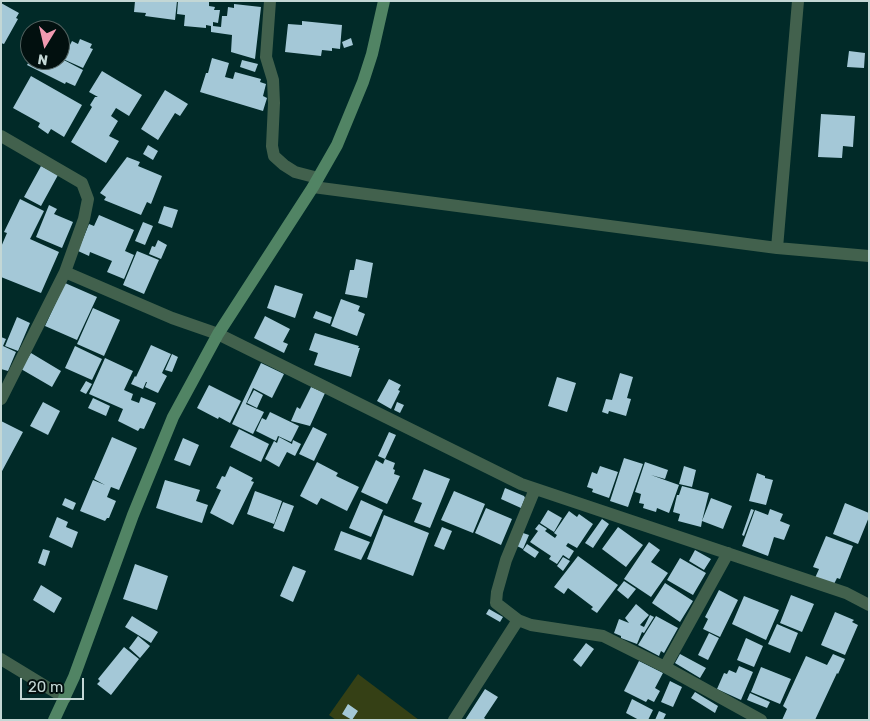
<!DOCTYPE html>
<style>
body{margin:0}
#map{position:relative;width:870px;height:721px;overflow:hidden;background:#012a28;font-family:Rubik,sans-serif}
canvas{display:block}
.frame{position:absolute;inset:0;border:2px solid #c3d7d5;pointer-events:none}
.north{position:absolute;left:20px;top:20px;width:50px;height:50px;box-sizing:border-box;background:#02100f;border:1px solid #4f605e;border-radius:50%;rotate:189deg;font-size:14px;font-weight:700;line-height:20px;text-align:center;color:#c3d7d5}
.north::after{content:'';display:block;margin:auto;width:18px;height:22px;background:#f19ab1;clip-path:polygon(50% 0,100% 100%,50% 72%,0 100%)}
.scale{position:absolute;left:20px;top:678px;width:64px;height:22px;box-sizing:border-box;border:2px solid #c3d7d5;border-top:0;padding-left:6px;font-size:15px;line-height:18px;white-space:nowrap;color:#c3d7d5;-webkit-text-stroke:4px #02100f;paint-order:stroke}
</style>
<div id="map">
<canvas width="870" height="721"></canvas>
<div class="frame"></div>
<div class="north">N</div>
<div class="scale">20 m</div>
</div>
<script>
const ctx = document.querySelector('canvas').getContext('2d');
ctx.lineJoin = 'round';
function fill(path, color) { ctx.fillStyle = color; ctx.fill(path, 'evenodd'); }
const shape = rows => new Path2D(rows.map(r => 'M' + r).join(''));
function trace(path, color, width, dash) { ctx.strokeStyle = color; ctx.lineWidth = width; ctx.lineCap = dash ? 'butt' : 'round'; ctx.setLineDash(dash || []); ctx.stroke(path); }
const green = shape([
 [358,674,419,720,336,720,329,715]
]);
const building = shape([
 [135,1,177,1,175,20,145,16,146,13,134,12],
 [178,1,209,1,209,6,215,7,214,10,220,10,218,23,213,22,213,26,221,27,222,16,227,16,228,7,234,8,234,4,261,7,255,59,231,52,232,35,211,32,211,26,206,25,206,28,184,26,185,15,177,14],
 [1,3,19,13,16,18,18,19,4,44,1,43],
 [302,21,342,25,340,49,332,48,332,51,322,50,321,56,285,52,288,24,302,25],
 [351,38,353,45,344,48,342,42],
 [80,39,92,44,90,48,93,49,83,68,63,59,72,41,78,44],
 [849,51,865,53,864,68,847,67],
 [60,58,83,70,75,86,66,82,65,84,27,65,30,60,60,60],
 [212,58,229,63,225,77,233,79,235,72,261,79,260,82,266,84,263,96,267,98,263,111,200,92,206,73,208,73],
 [242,60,258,64,255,72,240,67],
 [102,71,142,95,129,116,116,108,111,116,118,121,109,136,119,141,106,163,71,142,92,107,90,105,95,97,98,97,89,92],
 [31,76,82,105,64,137,51,129,48,134,38,127,40,123,13,108],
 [165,90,188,104,180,116,175,113,158,140,141,129],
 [821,114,855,116,853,147,843,146,842,158,818,157],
 [148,145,158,151,153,160,143,154],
 [127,157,140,162,138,166,162,176,151,204,147,202,141,215,104,200,106,197,100,193],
 [41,166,58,175,41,206,24,197],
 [20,199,44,211,30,239,59,252,41,293,1,277,1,247,7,233,4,232],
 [49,205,57,209,54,214,73,222,62,248,36,237],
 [164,206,178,210,172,228,158,223],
 [99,215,134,230,125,251,134,255,124,279,107,272,112,261,90,252,89,256,78,251,89,224,94,226],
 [143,222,153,226,145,245,135,241],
 [158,240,167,245,161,259,149,254,152,246,155,247],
 [137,251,159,260,144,294,123,285],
 [356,259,373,263,367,298,345,294,350,270,354,270],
 [65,283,97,297,77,340,45,326],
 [275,285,303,294,295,318,267,308],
 [341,299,360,306,358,311,365,314,357,336,331,326],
 [93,308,120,320,104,356,77,344],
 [316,311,332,317,330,324,313,318],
 [265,316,290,329,283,342,288,344,284,353,254,338],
 [17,317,30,323,18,351,5,346],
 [315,333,359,346,358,348,360,348,351,377,314,365,318,353,309,350],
 [1,337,6,339,3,346,16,352,8,371,1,369],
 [151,345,171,354,162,373,167,376,158,393,145,387,147,382,146,382,143,389,131,384,135,376,136,377],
 [75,346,102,359,92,380,65,368],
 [31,353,61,371,52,387,21,369],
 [172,354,178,357,172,372,165,370],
 [105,358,133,371,124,390,133,394,131,400,139,403,141,397,156,403,144,429,140,428,138,431,118,421,123,409,89,394],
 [261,363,284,374,272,398,253,388,246,404,264,412,253,434,232,424],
 [620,373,633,377,627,398,631,399,626,416,609,411,608,414,602,412,606,399,612,400],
 [557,377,576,383,567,412,548,406],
 [389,379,401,385,398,390,400,391,391,409,377,401],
 [86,381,92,384,86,394,80,391],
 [209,385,241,401,230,423,219,417,218,419,197,408],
 [311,387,325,393,310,426,291,421,297,407,300,409],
 [254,390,263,395,257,408,247,403],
 [93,398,110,406,106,416,88,408],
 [43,402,60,411,48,435,30,426],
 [397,402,404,405,400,413,394,410],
 [270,412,299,426,291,442,278,436,276,441,256,431,262,418,266,420],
 [1,421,23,432,1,473],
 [313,427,327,434,314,461,299,454],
 [239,429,269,444,261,462,230,447],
 [389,432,396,435,385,459,378,456],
 [112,437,137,448,119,490,111,487,107,497,116,501,109,518,107,518,105,521,80,511,93,480,105,485,94,479],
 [279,437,292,444,293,440,301,444,295,456,287,452,279,467,265,459,274,441,277,443],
 [183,438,199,445,190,466,174,460],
 [624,458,643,464,628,507,610,501],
 [385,459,395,463,393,469,395,470,394,474,400,476,387,504,361,492,376,460,383,464],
 [317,462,338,473,336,476,359,487,347,511,321,498,317,505,300,496],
 [645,462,668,470,665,479,651,475,679,485,669,513,657,508,656,512,643,508,644,504,639,503,641,494,635,492],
 [230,466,253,478,251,481,254,482,233,525,210,513,221,490,216,488,222,476,225,477],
 [600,466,618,472,609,498,592,492,593,489,587,487,592,472,597,474],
 [684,466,696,470,692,487,679,484],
 [424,469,450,479,430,528,414,522,422,503,412,499],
 [757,473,765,476,765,478,773,480,766,505,749,501],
 [165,480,200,490,196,501,208,505,202,523,156,508],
 [682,486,709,493,702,521,711,498,732,506,723,529,702,521,701,527,678,521,680,514,673,512,677,495,679,495],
 [505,488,524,496,525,498,521,508,501,499],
 [255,491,282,501,274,524,247,514],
 [454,491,485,504,473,533,441,520],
 [65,498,76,503,73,510,62,505],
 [361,500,383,510,371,537,349,528],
 [283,502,294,506,284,532,273,528],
 [845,503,869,513,869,517,858,544,833,534],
 [486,508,512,519,501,545,475,533],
 [751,509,754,510,744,536,742,535],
 [770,509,783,514,780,521,790,525,784,540,774,537,768,556,742,546,755,510,768,515],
 [548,510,562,518,554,532,540,523],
 [569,511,577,517,579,514,593,524,577,548,568,543,566,546,574,551,569,559,563,555,557,564,549,559,551,556,530,542,538,531,535,529,539,524,547,529,545,531,555,538,557,535,554,533],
 [384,515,429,533,413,576,367,559],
 [57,517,68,522,66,527,78,532,72,548,49,537],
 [602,519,609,524,593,548,585,543],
 [442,527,452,531,444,550,434,546],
 [618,527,643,545,626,567,602,549],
 [341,531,370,542,361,560,334,550],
 [523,533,529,535,523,549,517,546],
 [826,536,853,546,840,579,837,578,833,586,815,578,819,569,813,567],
 [649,542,660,550,651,562,668,573,651,597,624,579],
 [527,544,539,552,535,558,523,550],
 [43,549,50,551,45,566,38,563],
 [695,550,711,559,704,570,689,561],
 [578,556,618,585,597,613,591,609,593,607,568,588,564,594,554,587],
 [563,557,570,561,563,571,557,566],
 [680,558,706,573,693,595,667,580],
 [135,564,168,576,157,610,123,599],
 [293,566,306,571,293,602,280,596],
 [624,581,636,589,628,599,617,590],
 [665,583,693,601,680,622,652,603],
 [41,585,62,598,54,613,33,600],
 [719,590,738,600,720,637,703,629,708,619,705,617],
 [791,595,814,604,802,632,780,623],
 [744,596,779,610,766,640,732,624],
 [636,604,649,615,640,625,644,627,650,615,654,617,644,633,642,632,637,644,621,638,621,636,614,633,619,619,629,623,625,618],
 [489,609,503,617,500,622,486,614],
 [835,612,854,620,852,622,858,625,845,655,821,645],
 [132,616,158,632,151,643,125,627],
 [656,616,678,628,664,653,661,651,659,656,638,645],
 [777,624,798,633,790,653,768,644],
 [709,633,719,638,708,660,698,655],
 [138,636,150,646,140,658,129,648],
 [746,638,763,646,754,667,737,660],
 [586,643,594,649,581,667,573,660],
 [124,647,139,659,111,695,97,684,100,681,98,679],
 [680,654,706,668,700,678,675,663],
 [833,654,845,659,838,674,837,673,815,720,782,720,787,709,783,706,806,656,827,665],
 [639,661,663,673,655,688,660,691,654,702,648,699,646,702,624,691],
 [739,666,753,672,741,700,717,689,724,673,727,674,729,670,736,673],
 [761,667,791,679,780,704,751,692],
 [670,681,682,687,673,707,661,702],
 [485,689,498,697,484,718,487,720,465,720],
 [695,692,718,706,715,713,691,698],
 [750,693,770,702,767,708,747,700],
 [632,699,653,710,648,720,639,720,626,713],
 [348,704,358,711,352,720,342,714],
 [659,711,666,714,663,720,655,720]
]);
const street = shape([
 [270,1,266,57,273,80,274,103,272,146,274,156,284,165,295,172,318,178],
 [1,136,82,183,88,199,84,219,65,272,1,399],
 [313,187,777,248,869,256],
 [777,248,798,1],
 [65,272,172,318,218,334,521,484,846,593,869,605],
 [535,489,506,560,497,592,496,603,518,620,531,625,603,636,665,667,728,553],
 [1,659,65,698],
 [665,667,761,720],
 [454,720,518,620]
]);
const secondary = shape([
 [54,720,74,677,133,515,173,417,218,334,313,187,337,145,363,82,372,54,384,1]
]);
fill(green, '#354015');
fill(building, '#a4c8d7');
trace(street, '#42614d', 12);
trace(secondary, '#518464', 12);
</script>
